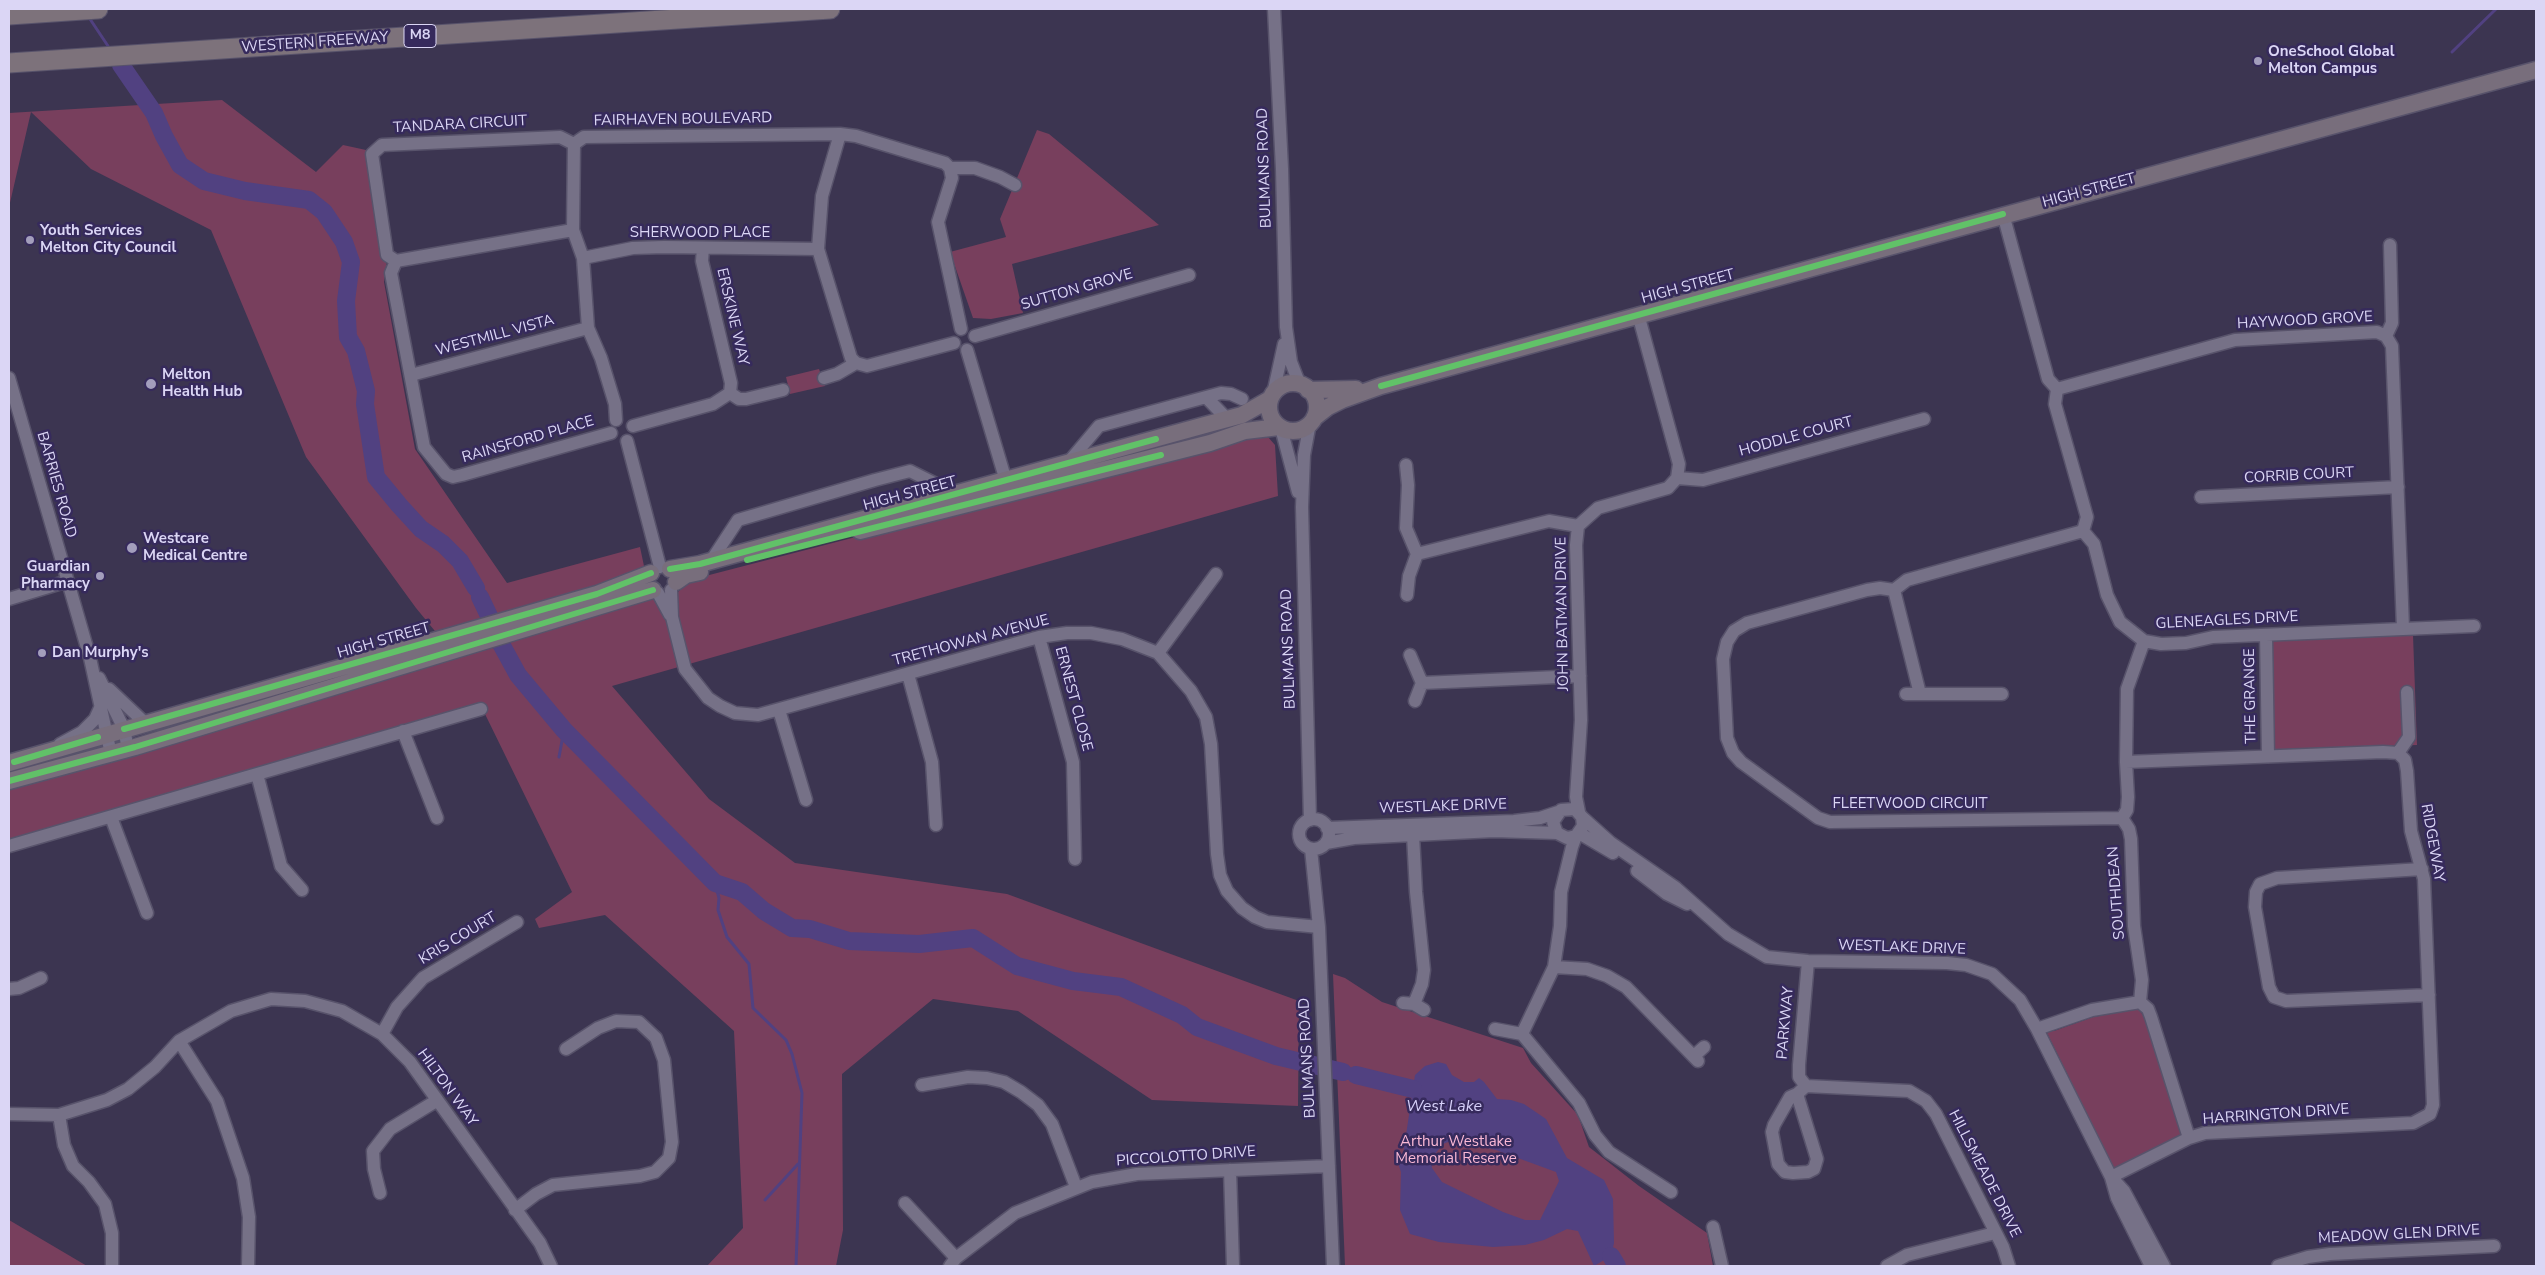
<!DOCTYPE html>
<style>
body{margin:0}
#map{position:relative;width:2545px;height:1275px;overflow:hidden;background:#3c3551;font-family:"Nunito Sans",sans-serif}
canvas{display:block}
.frame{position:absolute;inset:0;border:10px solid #dbd6f5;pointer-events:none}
</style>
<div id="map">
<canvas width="2545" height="1275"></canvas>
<div class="frame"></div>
</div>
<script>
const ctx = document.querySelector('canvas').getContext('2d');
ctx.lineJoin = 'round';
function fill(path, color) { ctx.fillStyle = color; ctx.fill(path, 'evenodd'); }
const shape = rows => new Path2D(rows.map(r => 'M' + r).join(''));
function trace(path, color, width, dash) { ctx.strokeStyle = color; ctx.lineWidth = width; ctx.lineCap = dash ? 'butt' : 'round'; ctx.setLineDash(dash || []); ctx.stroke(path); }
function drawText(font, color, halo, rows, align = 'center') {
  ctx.font = font + ' "Nunito Sans",sans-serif'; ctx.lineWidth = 5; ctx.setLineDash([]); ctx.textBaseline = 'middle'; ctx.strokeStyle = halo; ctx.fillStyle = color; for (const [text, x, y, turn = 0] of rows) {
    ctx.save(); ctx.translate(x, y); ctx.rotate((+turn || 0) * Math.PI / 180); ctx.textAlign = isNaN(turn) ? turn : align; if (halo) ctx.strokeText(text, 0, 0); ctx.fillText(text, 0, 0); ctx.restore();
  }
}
const green = shape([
 [222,100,316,172,343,145,366,150,383,250,387,259,384,282,415,449,507,583,640,547,644,566,645,597,658,599,677,593,690,580,1253,434,1268,437,1275,445,1278,496,612,686,709,799,795,863,1007,894,1299,1001,1298,1106,1152,1100,1018,1011,933,999,842,1074,843,1230,836,1266,707,1266,743,1228,734,1031,605,915,539,928,535,919,572,892,485,714,9,851,9,785,453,653,416,608,306,457,211,230,91,169,31,112,9,207,9,113],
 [1037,130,1049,134,1159,225,1012,264,1023,313,991,319,973,318,950,252,1006,237,1000,219],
 [819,369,825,386,790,394,786,377],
 [2413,635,2417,745,2275,750,2270,641],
 [1333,974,1345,978,1382,1002,1523,1048,1531,1063,1578,1115,1589,1147,1639,1186,1707,1233,1713,1266,1345,1266],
 [2138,1009,2144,1016,2182,1135,2114,1169,2044,1027,2054,1031,2093,1017],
 [9,1220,87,1266,9,1266]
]);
const water = shape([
 [1438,1062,1446,1064,1452,1075,1464,1082,1474,1082,1479,1078,1484,1082,1497,1099,1511,1100,1524,1104,1546,1119,1567,1158,1604,1180,1613,1199,1614,1243,1611,1256,1594,1266,1578,1231,1567,1229,1544,1240,1525,1245,1493,1247,1439,1242,1410,1234,1400,1210,1401,1172,1399,1166,1403,1155,1415,1075,1425,1066],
 [1453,1140,1496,1150,1556,1172,1559,1181,1540,1220,1525,1220,1503,1212,1442,1182,1432,1168,1431,1159,1443,1144]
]);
const stream = shape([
 [90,19,108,46],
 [2452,52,2496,9],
 [559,757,564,730],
 [715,883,719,898,718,910,727,937,749,964,753,1008,786,1040,792,1054,802,1093,796,1266],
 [765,1200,798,1164]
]);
const river = shape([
 [121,65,154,113,164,136,180,165,204,181,245,191,309,200,324,212,344,242,351,262,346,301,348,337,356,351,366,391,365,404,376,477,399,505,421,529,443,544,460,561,476,588],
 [480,597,490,618],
 [500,642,518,675,564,730,715,883,742,892,764,911,792,928,810,929,849,941,919,944,973,938,1017,966,1073,981,1121,987,1182,1015,1197,1027,1276,1056,1343,1072],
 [1356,1075,1413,1089],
 [1611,1256,1617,1266]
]);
const minor = shape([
 [1274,9,1282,169,1286,327,1291,362,1298,380,1305,387],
 [840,134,822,196,818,249,851,358,856,363,867,366,954,343],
 [574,144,584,137,840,134,856,136,945,163,950,168,952,178,938,222,961,329],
 [574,144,573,230,583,258,588,328,601,358,615,404,616,420],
 [950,168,975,168,1000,177,1015,185],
 [2003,214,2048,379,2057,389,2055,404,2087,517,2083,531,2094,544,2107,595,2120,622,2144,641,2161,644,2186,643,2213,637,2474,626],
 [573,230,396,261,387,255,372,154,382,145,560,137,574,144],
 [583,258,633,248,664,247,818,249],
 [396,261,391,273,424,447,446,474,453,477,462,475,611,433],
 [975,336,1189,275],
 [2386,336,2392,323,2390,245],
 [967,350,1006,481],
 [411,375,588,328],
 [9,378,90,658,111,754],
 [824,378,837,374,856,363],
 [2057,389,2235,340,2377,332,2386,336,2392,346,2403,628],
 [730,393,739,399,746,399,783,390],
 [1273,394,1284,344],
 [1206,397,1227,419],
 [633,426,713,404,730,393,731,383,702,261,703,248],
 [1281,428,1298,492],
 [627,441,660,567],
 [1067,464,1099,426,1221,393,1231,394,1242,399],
 [1406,465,1408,485,1406,528,1417,554,1409,576,1407,595],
 [1677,478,1703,480,1924,419],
 [2201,497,2398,487],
 [2083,531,1907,580,1894,590,1880,588,1867,590,1747,623,1734,631,1727,642,1723,659,1727,738,1733,753,1741,762,1818,818,1830,822,2122,818],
 [1417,554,1549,521,1578,526],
 [711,561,738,520,875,480,910,471,956,494],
 [671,590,672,617,685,669,708,698,720,706,735,713,758,715,1039,637,1067,633,1091,633,1122,639,1158,653,1191,691,1206,717,1211,744,1217,854,1220,875,1227,891,1242,908,1255,917,1267,922,1319,927],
 [1894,590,1920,694],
 [658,593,670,615],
 [9,599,68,581],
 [2266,635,2268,756],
 [1039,637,1073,762,1075,859],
 [2144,641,2127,689,2126,762,2128,797,2127,810,2122,818,2129,829,2131,839,2134,926,2142,980,2140,1002,2148,1009,2151,1017,2189,1138],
 [1158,653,1216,574],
 [1410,655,1422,683,1415,701],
 [908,674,932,762,936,825],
 [99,678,124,729,128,749],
 [1422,683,1580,676],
 [109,689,145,723],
 [1906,694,2002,694],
 [779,710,806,800],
 [403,731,437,818],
 [60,744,82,732,95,719,100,708],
 [2398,753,2409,737,2407,692],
 [257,774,281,866,302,890],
 [1579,812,1576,797,1581,720,1576,545,1578,526,1598,508,1668,488,1677,478,1679,464,1638,314],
 [111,817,147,913],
 [1582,817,1611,843,1676,888,1728,934,1767,957,1808,961,1947,963,1966,965,1992,974,2020,1000,2037,1029,2111,1177,2117,1198,2151,1266],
 '1299 834a15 15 0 1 1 30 0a15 15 0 1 1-30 0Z',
 [1310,820,1302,507,1304,455,1310,423],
 [1327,828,1514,821,1540,818,1558,812],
 [1579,833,1613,853],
 [1413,835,1416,892,1424,970,1422,984,1414,1004],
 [1326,843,1354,838,1494,831,1557,833],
 [9,846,481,709],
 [1311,849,1319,927,1333,1266],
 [2422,869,2277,878,2260,884,2256,892,2255,907,2269,987,2274,997,2286,1001,2429,995],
 [1637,871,1667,894,1687,904],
 [1554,967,1587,969,1607,976,1626,987,1698,1061],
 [9,989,19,988,41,978],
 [1403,1003,1414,1004,1424,1010],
 [1495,1029,1522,1034,1579,1103,1595,1135,1609,1152,1671,1192],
 [2037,1029,2092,1010,2140,1002],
 [382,1034,397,1007,423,978,517,922],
 [1522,1034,1554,967,1560,926,1561,892,1572,847,1576,836,1583,826,1582,817,1575,809,1561,810,1553,822,1557,833,1567,838,1576,836],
 [179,1041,217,1101,243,1178,249,1217,248,1266],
 [1694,1056,1704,1047],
 [922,1085,968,1077,987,1078,1004,1082,1021,1092,1038,1105,1052,1124,1076,1187],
 [1806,1086,1909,1091,1926,1101,1936,1114,2003,1247,2009,1266],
 [1806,1086,1799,1077,1799,1065,1808,961],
 [1797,1094,1817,1159,1814,1169,1808,1172,1793,1173,1785,1172,1778,1164,1772,1132,1774,1125,1790,1097,1797,1094,1806,1086],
 [9,1114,59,1115,107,1100,128,1089,155,1067,179,1041,231,1011,271,999,305,1001,342,1011,382,1034,410,1062,540,1243,551,1266],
 [59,1115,64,1145,73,1166,89,1182,105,1204,112,1233,112,1266],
 [1230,1170,1233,1266],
 [2111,1177,2189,1138,2205,1133,2413,1123,2430,1114,2433,1105,2424,879,2411,831,2407,771,2405,760,2398,753,2383,752,2126,762],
 [2113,1179,2124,1191,2164,1266],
 [380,1193,374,1169,373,1151,390,1129,436,1101],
 [905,1203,956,1258],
 [515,1210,536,1194,553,1185,640,1176,655,1172,669,1158,672,1142,664,1060,656,1038,639,1022,616,1021,598,1028,566,1049],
 [1713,1227,1722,1266],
 [950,1266,956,1258,1015,1213,1092,1182,1137,1174,1329,1166],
 [1887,1266,1907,1255,1995,1233],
 [2278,1266,2308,1257,2330,1254,2494,1246]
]);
const major = shape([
 '1269 407a24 24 0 1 1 48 0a24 24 0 1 1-48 0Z',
 [1308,390,1356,389],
 [1314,418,1328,407,1342,400,1381,386,2536,70],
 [860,531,1210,443,1245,431,1279,427],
 [670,569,700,564,1205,425,1242,415,1270,399],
 [676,582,686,575,700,572],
 [9,763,597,594,651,573],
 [9,781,135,747,653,590]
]);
const highway = shape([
 [9,15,98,9],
 [9,63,830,9]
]);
const cycleway = shape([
 [1381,386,2003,214],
 [747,560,1161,455],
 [670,569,700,564,1156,439],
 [124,729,597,594,651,573],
 [14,762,98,737],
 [9,781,135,747,653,590]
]);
const markers = [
 [2258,61,5,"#a39ebc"],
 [30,240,5,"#a39ebc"],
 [151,384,6,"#a39ebc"],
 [132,548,6,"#a39ebc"],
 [100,576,5,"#a39ebc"],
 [42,653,5,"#a39ebc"]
];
const shields = [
 [420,36,32]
];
const shieldNames = [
 ["M8",420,36]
];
const streetNames = [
 ["WESTERN FREEWAY",315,43,-4],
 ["FAIRHAVEN BOULEVARD",683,120,-1],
 ["TANDARA CIRCUIT",460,125,-3],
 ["BULMANS ROAD",1265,168,-92],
 ["HIGH STREET",2089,191,-15],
 ["SHERWOOD PLACE",700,233],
 ["HIGH STREET",1688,287,-15],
 ["SUTTON GROVE",1077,290,-16],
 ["ERSKINE WAY",732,317,77],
 ["HAYWOOD GROVE",2305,321,-3],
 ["WESTMILL VISTA",495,336,-15],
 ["HODDLE COURT",1796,437,-15],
 ["RAINSFORD PLACE",528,440,-16],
 ["CORRIB COURT",2299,476,-3],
 ["BARRIES ROAD",56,485,74],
 ["HIGH STREET",910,494,-15],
 ["JOHN BATMAN DRIVE",1563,614,-91],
 ["GLENEAGLES DRIVE",2227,621,-3],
 ["HIGH STREET",384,641,-16],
 ["TRETHOWAN AVENUE",971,641,-15],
 ["BULMANS ROAD",1289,649,-92],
 ["THE GRANGE",2251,696,-91],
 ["ERNEST CLOSE",1073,699,75],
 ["FLEETWOOD CIRCUIT",1910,804],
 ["WESTLAKE DRIVE",1443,807,-2],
 ["RIDGEWAY",2432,843,80],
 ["SOUTHDEAN",2117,893,-94],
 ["KRIS COURT",458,939,-31],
 ["WESTLAKE DRIVE",1902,948,2],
 ["PARKWAY",1786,1023,-85],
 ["BULMANS ROAD",1308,1058,-93],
 ["HILTON WAY",447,1088,54],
 ["HARRINGTON DRIVE",2276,1115,-4],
 ["PICCOLOTTO DRIVE",1186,1157,-4],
 ["HILLSMEADE DRIVE",1984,1174,63],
 ["MEADOW GLEN DRIVE",2399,1235,-3]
];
const poiNames = [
 ["OneSchool Global",2268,52],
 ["Melton Campus",2268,69],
 ["Youth Services",40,231],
 ["Melton City Council",40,248],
 ["Melton",162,375],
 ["Health Hub",162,392],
 ["Westcare",143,539],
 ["Medical Centre",143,556],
 ["Guardian",90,567,"right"],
 ["Pharmacy",90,584,"right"],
 ["Dan Murphy's",52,653]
];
const parkNames = [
 ["Arthur Westlake",1456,1142],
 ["Memorial Reserve",1456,1159]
];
const waterNames = [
 ["West Lake",1444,1107]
];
fill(green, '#783f5d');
fill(water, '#514181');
trace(stream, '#514181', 3);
trace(river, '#514181', 18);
trace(minor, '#58536b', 15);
trace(major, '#58536b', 19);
trace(highway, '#58536b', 21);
trace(minor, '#767187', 12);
trace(major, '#786e7c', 16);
trace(highway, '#7d727b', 19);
trace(cycleway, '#61c268', 6);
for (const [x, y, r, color] of markers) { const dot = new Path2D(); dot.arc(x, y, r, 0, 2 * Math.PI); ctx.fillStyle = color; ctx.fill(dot); trace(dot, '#362a5c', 2); }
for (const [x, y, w] of shields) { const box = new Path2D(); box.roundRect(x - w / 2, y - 11.5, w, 23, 4); ctx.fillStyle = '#362a5c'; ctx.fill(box); trace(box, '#dbd6f5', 1); }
drawText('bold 14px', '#dbd6f5', null, shieldNames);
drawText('15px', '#dbd6f5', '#362a5c', streetNames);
drawText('bold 15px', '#dbd6f5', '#362a5c', poiNames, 'left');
drawText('15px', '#fbb9d5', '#362a5c', parkNames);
drawText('italic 16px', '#d6d0f9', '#362a5c', waterNames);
</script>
